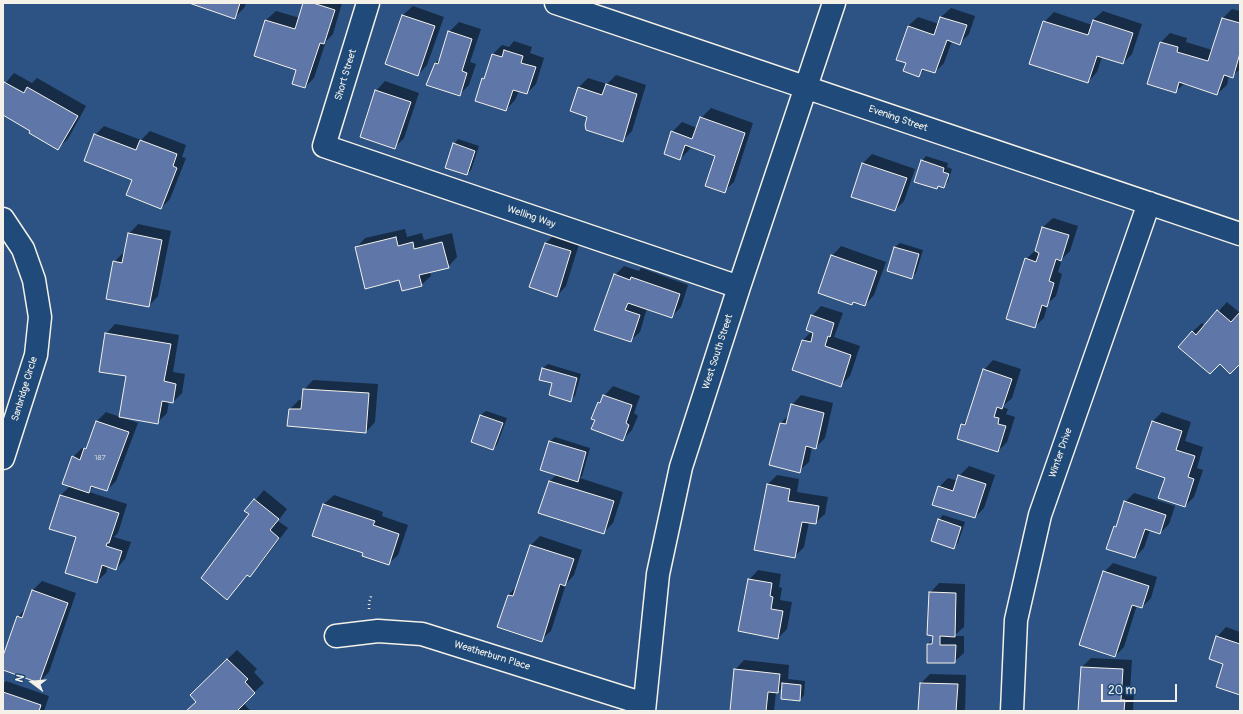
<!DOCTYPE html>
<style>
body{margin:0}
#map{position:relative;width:1243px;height:714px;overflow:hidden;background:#2c5383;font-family:Pangolin,sans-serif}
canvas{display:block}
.frame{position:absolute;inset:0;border:4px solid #f4f1e8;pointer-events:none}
.north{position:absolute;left:12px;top:662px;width:40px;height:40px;-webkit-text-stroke:3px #1f4a7a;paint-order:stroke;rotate:286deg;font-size:11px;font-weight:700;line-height:16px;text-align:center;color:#f4f1e8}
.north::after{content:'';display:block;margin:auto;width:14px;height:18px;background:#f4f1e8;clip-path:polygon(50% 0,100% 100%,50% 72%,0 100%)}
.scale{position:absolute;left:1101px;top:684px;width:76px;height:18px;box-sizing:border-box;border:2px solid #f4f1e8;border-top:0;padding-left:5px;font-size:12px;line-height:14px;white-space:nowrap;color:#f4f1e8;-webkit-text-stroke:3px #1f4a7a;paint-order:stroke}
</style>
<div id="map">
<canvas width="1243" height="714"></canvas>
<div class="frame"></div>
<div class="north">N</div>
<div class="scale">20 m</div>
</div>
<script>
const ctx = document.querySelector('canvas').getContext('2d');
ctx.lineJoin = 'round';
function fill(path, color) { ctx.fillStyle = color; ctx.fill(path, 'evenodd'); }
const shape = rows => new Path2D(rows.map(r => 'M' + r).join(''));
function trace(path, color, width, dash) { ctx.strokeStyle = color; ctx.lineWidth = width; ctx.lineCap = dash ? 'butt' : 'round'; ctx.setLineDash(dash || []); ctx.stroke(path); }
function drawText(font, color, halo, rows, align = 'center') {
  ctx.font = font + ' Pangolin,sans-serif'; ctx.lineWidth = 3.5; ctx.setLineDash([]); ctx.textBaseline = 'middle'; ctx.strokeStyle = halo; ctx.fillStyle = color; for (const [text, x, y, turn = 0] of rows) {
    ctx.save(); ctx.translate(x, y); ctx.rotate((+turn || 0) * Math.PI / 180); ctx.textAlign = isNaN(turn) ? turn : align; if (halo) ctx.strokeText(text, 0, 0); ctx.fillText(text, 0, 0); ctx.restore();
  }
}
const shadow = shape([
 [192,3,246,3,244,8,234,18],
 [304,3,342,3,333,34,326,41,314,78,305,87,298,70,256,56,266,20,276,11,300,18],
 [413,6,444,17,427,65,418,75,387,64,403,15],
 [951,8,975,16,969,34,960,43,952,41,944,63,935,72,925,69,919,75,907,63,908,26,918,17,939,24,941,17],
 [1232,9,1240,11,1240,69,1232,76,1229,75,1227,85,1217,94,1185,83,1175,92,1148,84,1161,42,1170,33,1187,38,1186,42,1212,50,1223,18],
 [1103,11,1142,24,1132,54,1123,63,1102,57,1097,72,1088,82,1044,22,1054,12,1092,25,1093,20],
 [459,22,481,29,470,62,476,64,469,85,459,95,435,63,441,58,449,32],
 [514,41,532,47,530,53,544,58,536,84,527,93,519,91,515,100,506,110,483,79,486,75,493,54,502,45,509,47],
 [14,73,32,83,37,78,86,106,68,139,58,148,31,130,3,114,3,86],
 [616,75,646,85,632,131,622,141,588,116,579,87,588,78,607,84],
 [385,81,419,93,404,138,394,148,376,91],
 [711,108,753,123,734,182,724,191,717,155,691,146,689,150,680,159,672,132,682,122,697,128,701,118],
 [104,126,141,140,150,131,186,145,182,157,186,158,170,199,161,208,95,135],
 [458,139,479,146,471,170,467,174,454,144],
 [872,154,915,169,904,201,895,210,852,196,863,163],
 [926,156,948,163,947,167,952,169,948,182,944,187,939,185,936,188,922,161],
 [1053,218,1078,226,1070,251,1062,259,1058,272,1062,274,1056,296,1048,303,1044,318,1034,327,1026,259,1036,250,1043,227],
 [138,224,171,231,158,296,149,306,114,262,123,253,125,253,129,234],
 [405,229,407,237,422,233,424,240,452,233,457,257,448,267,430,272,431,276,421,285,356,248,365,238],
 [555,234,580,241,566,286,557,296,531,287,546,243],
 [900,243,923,250,916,273,912,277,888,270,895,247],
 [841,246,886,262,874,295,865,305,855,301,852,304,832,256],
 [624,266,639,271,641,268,688,285,681,307,671,317,647,308,640,332,630,341,615,275],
 [1227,302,1240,313,1240,363,1230,373,1192,332,1202,323,1205,326],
 [821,306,843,313,834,337,860,346,850,376,840,386,794,370,803,340,812,331,812,316],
 [115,324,179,335,173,372,185,374,182,393,173,402,169,401,167,413,158,422,124,417,124,418,138,423,116,481,107,490,94,486,89,492,127,504,118,533,114,537,131,542,125,559,116,569,108,566,106,573,96,582,61,495,70,486,73,457,82,448,85,449,89,445,97,421,106,412,120,417,127,376,106,334],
 [993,360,1021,369,1012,398,1002,407,1008,409,1006,414,1015,417,1007,442,998,451,962,425,968,419,984,370],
 [548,364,581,374,575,396,570,400,554,383,543,368],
 [313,380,378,384,375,422,366,432,290,409,299,400,303,400,304,390],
 [613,386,640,396,634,413,638,416,632,430,623,439,592,419,599,402],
 [801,395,833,403,825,438,815,448,812,447,809,462,799,471,781,423,789,415,792,405],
 [486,411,507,418,497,445,493,449,472,442,481,415],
 [1162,412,1191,422,1185,441,1203,447,1197,468,1203,470,1194,497,1185,506,1166,477,1152,422],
 [555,437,590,448,582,476,580,478,623,492,613,523,603,533,539,512,550,481,557,474,542,469,550,441],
 [969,466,995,475,984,508,975,517,939,487,948,478,958,481,959,476],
 [777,475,799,479,797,492,828,497,825,514,815,523,809,522,804,547,794,557,768,484],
 [264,490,287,509,278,521,288,528,259,566,250,576,248,574,227,598,250,514,246,511],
 [1134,493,1175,506,1169,524,1160,533,1150,530,1144,548,1135,557,1114,527,1118,524,1125,502],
 [334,495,383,512,382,516,408,525,398,555,388,564,364,552,314,535,324,504],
 [943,515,965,522,958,543,953,548,939,520],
 [540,536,582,550,574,575,566,584,551,631,541,640,499,627,508,595,518,586,531,545],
 [1113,563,1157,577,1151,598,1142,607,1137,605,1124,647,1115,656,1104,572],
 [758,570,781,574,779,587,782,588,780,600,792,602,787,629,778,638,749,580],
 [42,581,76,593,49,672,39,682,3,669,3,659,18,617,26,608,32,591],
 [939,583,965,584,964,627,954,636,964,636,964,653,954,662,928,644,933,639,930,593],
 [1226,627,1240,632,1240,694,1224,663,1217,637],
 [237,650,257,669,254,672,264,683,243,703,250,710,249,711,188,711,197,702,191,695],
 [1091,658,1132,660,1130,691,1134,691,1133,711,1079,711,1082,667],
 [744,660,789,665,788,679,805,681,804,695,800,700,783,687,778,692,776,692,774,711,731,711,735,670],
 [930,674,966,675,965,711,919,711,921,683],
 [6,681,49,696,44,711,3,711,3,684]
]);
const building = shape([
 [189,3,240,3,235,19,189,3],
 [303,3,313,3,335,10,324,44,320,43,305,88,292,84,296,70,254,56,265,20,295,29,303,3],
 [402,15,435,26,418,76,385,64,402,15],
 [940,17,967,25,960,45,947,40,935,73,922,69,919,77,903,71,906,63,896,60,908,26,934,35,940,17],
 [1222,18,1240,23,1240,53,1233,78,1224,75,1217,95,1179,82,1176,93,1147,84,1160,42,1178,47,1177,52,1208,61,1222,18],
 [1093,20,1133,33,1123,64,1097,56,1088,83,1029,64,1043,21,1088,35,1093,20],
 [448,31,472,39,462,71,467,73,460,96,426,85,435,63,438,64,448,31],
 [504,50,523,56,521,63,536,67,527,94,513,90,506,111,475,101,482,78,484,79,492,54,502,57,504,50],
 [4,82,24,93,27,87,78,116,58,150,29,133,30,131,3,115,3,84,4,82],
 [606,84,637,94,623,142,586,130,585,125,587,117,570,111,578,87,602,95,606,84],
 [375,90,411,102,395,149,360,137,375,90],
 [700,117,745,133,725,193,705,186,715,156,685,145,680,160,664,154,671,131,692,139,700,117],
 [94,134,136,150,140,140,177,154,173,166,177,168,161,209,126,195,132,180,84,161,94,134],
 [453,143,475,151,467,175,445,168,453,143],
 [921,160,944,168,943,172,949,174,944,188,938,186,937,189,914,182,921,160],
 [862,163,907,178,895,211,851,197,862,163],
 [1042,227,1069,235,1061,261,1056,259,1049,281,1054,283,1047,307,1042,305,1035,328,1006,319,1025,258,1036,262,1039,253,1035,251,1042,227],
 [128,233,162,240,149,307,106,299,113,261,122,263,128,233],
 [396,237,398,246,413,242,414,249,442,242,449,268,419,275,422,286,402,291,399,280,365,289,355,247,396,237],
 [545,243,571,251,557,297,529,287,545,243],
 [894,247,919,254,912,279,887,271,894,247],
 [831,255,877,271,865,306,853,302,852,305,818,293,831,255],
 [614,274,630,280,631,277,680,294,672,318,628,303,625,310,640,315,631,342,594,330,614,274],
 [1217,310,1231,322,1240,312,1240,364,1230,374,1220,364,1210,374,1178,347,1192,331,1196,335,1217,310],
 [811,315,834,323,830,337,828,336,825,346,851,355,841,387,792,370,802,340,811,342,813,333,806,330,811,315],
 [105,333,171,344,164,381,176,384,173,403,162,401,158,424,119,417,126,376,99,372,105,333],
 [542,368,577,378,571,402,549,395,552,383,539,380,542,368],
 [983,369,1012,379,1002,409,997,407,994,417,999,418,998,424,1006,426,998,452,957,439,961,424,965,425,983,369],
 [303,389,369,393,366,433,287,426,289,409,301,409,303,389],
 [603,395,632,405,626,423,629,425,623,441,591,429,595,420,591,419,598,402,600,403,603,395],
 [791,404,824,413,816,449,806,446,800,473,769,465,780,423,786,424,791,404],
 [480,415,503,423,493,450,471,442,480,415],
 [96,421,129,432,107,491,91,486,89,493,62,484,72,456,80,460,84,448,86,449,96,421],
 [1152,421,1182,431,1176,450,1195,456,1188,477,1194,479,1185,507,1158,498,1165,478,1136,468,1152,421],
 [549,441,586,452,578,482,540,470,549,441],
 [958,475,986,484,975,518,932,505,938,486,953,491,958,475],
 [549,481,614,501,604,534,538,513,549,481],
 [767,484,790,489,788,501,819,506,816,524,802,522,795,558,754,550,767,484],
 [60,495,119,513,109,543,107,543,106,546,122,551,116,570,102,565,97,583,65,573,76,537,49,529,60,495],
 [254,499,279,519,270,530,279,538,250,577,247,575,227,600,201,578,249,514,244,511,254,499],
 [1124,501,1166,515,1160,534,1145,529,1135,558,1106,549,1114,526,1116,527,1124,501],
 [323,504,375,521,373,525,399,534,389,565,362,556,363,553,312,536,323,504],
 [938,519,961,527,954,549,931,541,938,519],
 [530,545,574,559,565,586,560,584,542,642,497,627,508,595,513,596,530,545],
 [1103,571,1149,586,1142,608,1132,605,1115,657,1079,645,1103,571],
 [748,579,772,583,770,596,773,597,771,609,783,611,778,639,738,631,748,579],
 [32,590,68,603,39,683,3,670,3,656,17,616,22,618,32,590],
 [929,592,956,593,955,637,940,636,940,645,956,645,955,663,927,663,927,644,932,644,933,636,927,635,929,592],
 [1216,636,1240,644,1240,695,1216,687,1223,664,1209,659,1216,636],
 [227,659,248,679,245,682,255,693,237,711,186,711,196,702,190,695,227,659],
 [1081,667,1123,669,1121,700,1125,700,1124,711,1078,711,1081,667],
 [734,669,780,674,778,693,768,692,766,711,730,711,734,669],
 [782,683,801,685,800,701,781,699,782,683],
 [920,683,958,684,956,711,918,711,920,683],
 [3,692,41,705,39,711,3,711,3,692]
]);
const path = shape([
 [369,609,369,602,372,594]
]);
const minor = shape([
 [368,3,324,146,739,287],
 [556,3,1240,234],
 [3,219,23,249,34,280,40,317,36,355,3,458],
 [336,636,378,631,422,634,644,704],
 [644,711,658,574,681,467,739,287,834,3],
 [1012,711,1016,620,1040,515,1149,203]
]);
const numberNames = [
 ["187",100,458]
];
const streetNames = [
 ["Short Street",346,75,-73],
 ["Evening Street",898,119,19],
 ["Welling Way",531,217,19],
 ["West South Street",718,352,-72],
 ["Sanbridge Circle",25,389,-73],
 ["Winter Drive",1061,453,-71],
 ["Weatherburn Place",492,656,17]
];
fill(shadow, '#0007');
fill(building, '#5e77a8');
trace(building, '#f4f1e8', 1);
trace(minor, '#f4f1e8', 25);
trace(path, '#f4f1e8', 2.5, [1, 3]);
trace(minor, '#1f4a7a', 22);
drawText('8px', '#ced2d8', null, numberNames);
drawText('10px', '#f4f1e8', '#1f4a7a', streetNames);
</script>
